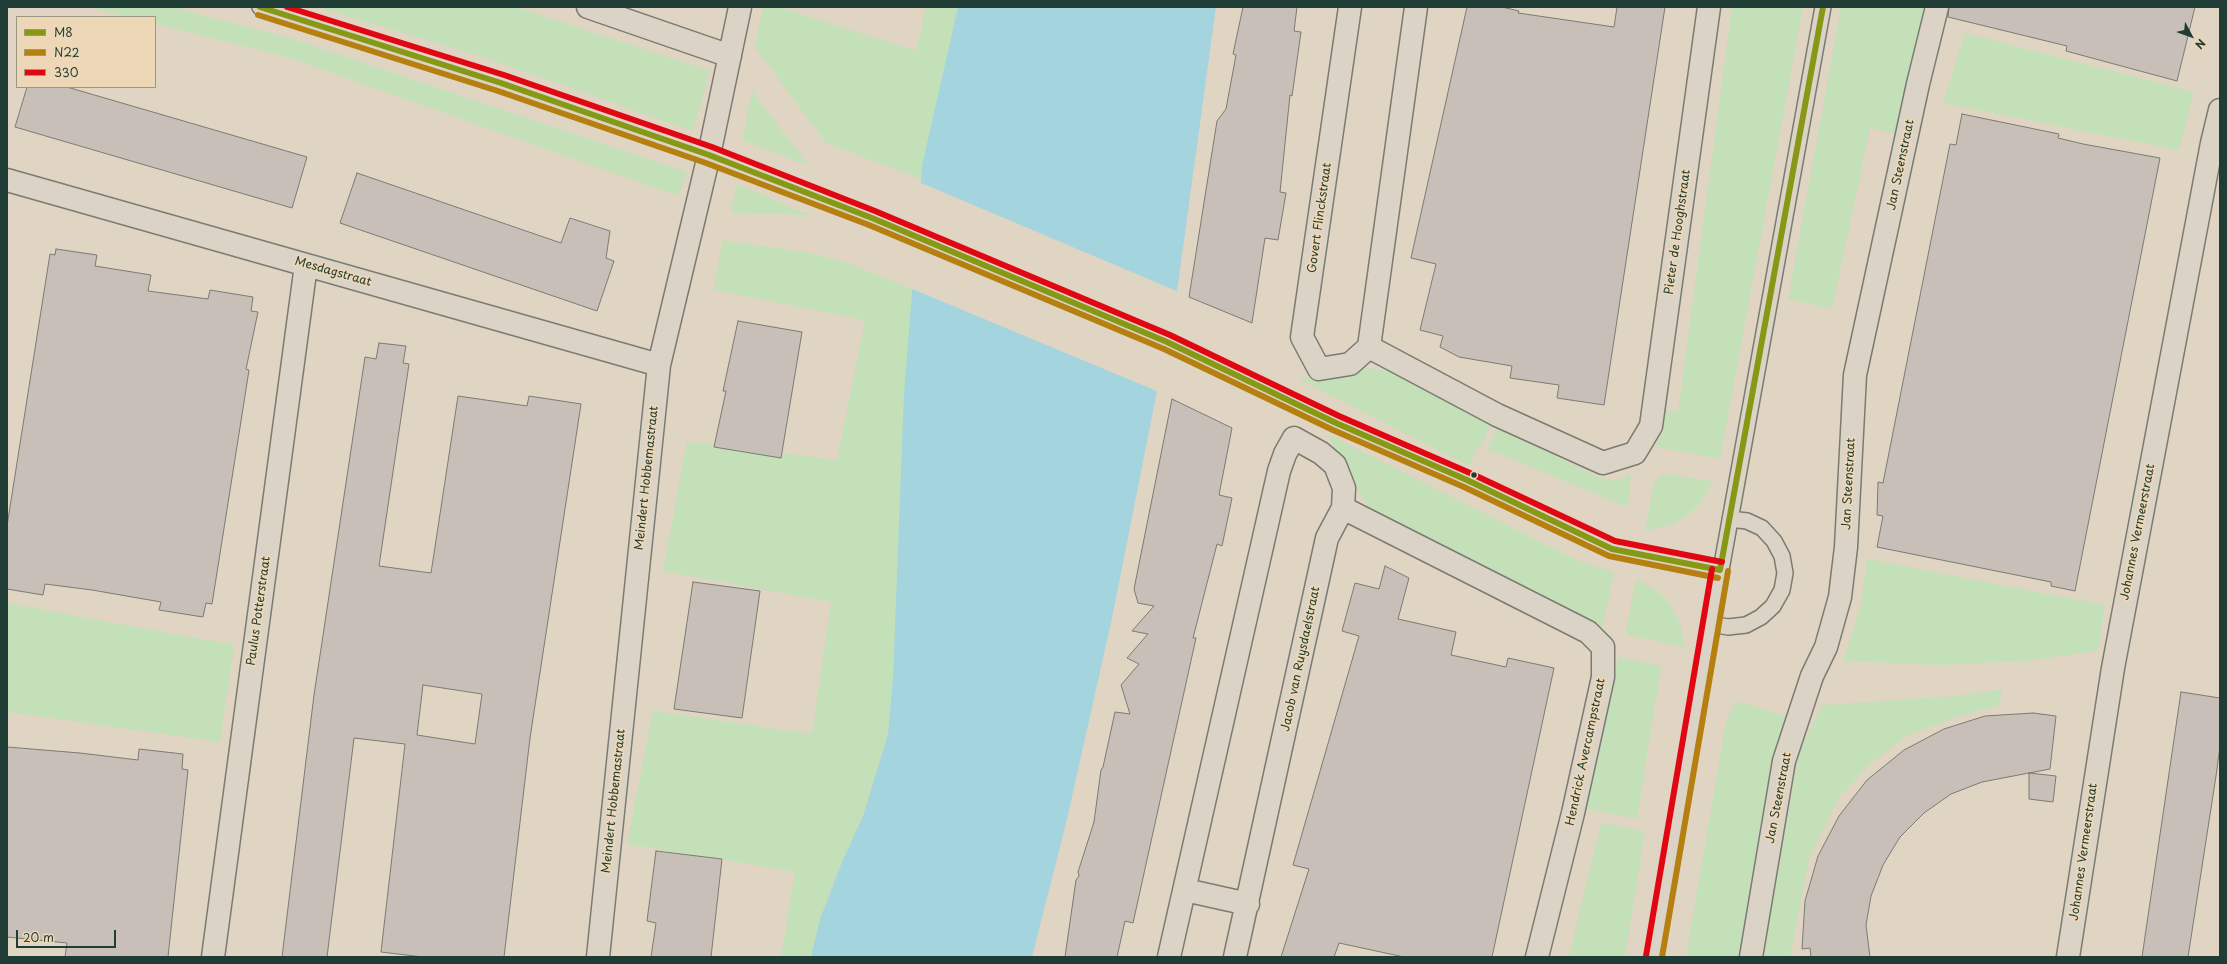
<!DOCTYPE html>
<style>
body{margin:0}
#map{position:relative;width:2227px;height:964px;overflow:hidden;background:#e0d4c3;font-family:"Playpen Sans",sans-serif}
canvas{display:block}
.frame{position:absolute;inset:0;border:8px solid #1f3d34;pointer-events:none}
.legend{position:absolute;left:16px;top:16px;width:140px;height:72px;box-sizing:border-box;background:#edd7b6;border:1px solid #9b9982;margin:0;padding:5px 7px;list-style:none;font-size:12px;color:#1f3d34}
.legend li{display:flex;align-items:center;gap:8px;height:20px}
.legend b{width:20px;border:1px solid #9b9982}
.north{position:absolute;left:2171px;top:16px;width:40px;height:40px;-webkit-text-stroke:3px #edd7b6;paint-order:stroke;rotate:131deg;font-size:11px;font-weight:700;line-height:16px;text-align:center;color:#1f3d34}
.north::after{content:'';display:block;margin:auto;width:14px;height:18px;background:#1f3d34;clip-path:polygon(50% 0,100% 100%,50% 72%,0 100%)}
.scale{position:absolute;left:16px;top:930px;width:100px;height:18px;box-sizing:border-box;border:2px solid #1f3d34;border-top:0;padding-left:5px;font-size:12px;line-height:14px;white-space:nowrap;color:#1f3d34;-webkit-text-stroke:3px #edd7b6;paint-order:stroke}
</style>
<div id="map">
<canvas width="2227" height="964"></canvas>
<div class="frame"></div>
<ul class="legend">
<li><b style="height:5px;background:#879815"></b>M8</li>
<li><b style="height:5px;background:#b58010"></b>N22</li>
<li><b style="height:5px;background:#e00713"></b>330</li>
</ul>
<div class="north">N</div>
<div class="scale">20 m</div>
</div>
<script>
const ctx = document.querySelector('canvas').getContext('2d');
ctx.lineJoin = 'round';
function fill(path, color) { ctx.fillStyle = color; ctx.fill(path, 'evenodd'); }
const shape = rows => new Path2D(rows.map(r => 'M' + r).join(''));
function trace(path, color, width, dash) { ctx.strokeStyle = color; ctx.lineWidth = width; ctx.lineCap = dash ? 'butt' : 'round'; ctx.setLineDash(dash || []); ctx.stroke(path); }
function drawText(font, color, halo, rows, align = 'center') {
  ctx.font = font + ' "Playpen Sans",sans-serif'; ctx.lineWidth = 3.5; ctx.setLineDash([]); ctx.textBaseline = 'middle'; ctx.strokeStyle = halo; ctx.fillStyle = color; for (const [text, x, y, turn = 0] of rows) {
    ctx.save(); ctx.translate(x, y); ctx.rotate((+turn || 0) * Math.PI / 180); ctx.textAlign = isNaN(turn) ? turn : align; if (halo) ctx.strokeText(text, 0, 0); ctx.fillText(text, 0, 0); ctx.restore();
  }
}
const green = shape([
 [88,7,173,7,293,39,687,172,678,196,290,58,155,24,155,17,127,17],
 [317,7,516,7,710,71,693,131,483,57],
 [763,7,779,7,916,51,926,7,958,7,921,179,826,143,755,47],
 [1732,7,1803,7,1720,459,1655,447,1660,436,1665,410,1678,412],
 [1841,7,1925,7,1896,134,1870,128,1832,309,1788,299],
 [1965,33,2194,92,2179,150,1943,103],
 [752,91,809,166,742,140],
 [737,184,810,215,731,213],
 [722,240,816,254,848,263,912,289,893,679,888,734,863,816,842,862,820,919,812,957,781,957,795,872,627,844,653,711,812,734,831,602,663,571,687,441,837,460,865,320,714,290],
 [1363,368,1388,370,1491,424,1481,447,1478,446,1469,466,1297,378,1331,375],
 [1498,427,1600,478,1616,480,1631,474,1627,507,1487,449],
 [1327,434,1579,561,1614,572,1602,629,1592,621,1369,508],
 [1663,474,1713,481,1700,504,1686,516,1674,524,1645,531,1653,486,1657,478],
 [1867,559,2105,605,2098,651,2025,661,1939,665,1843,661,1860,609],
 [1636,578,1661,594,1671,605,1680,622,1685,647,1631,636,1626,631],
 [7,603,234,645,220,742,7,712],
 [1618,657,1661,666,1637,819,1587,809],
 [2002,689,1999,705,1954,718,1908,735,1872,762,1838,798,1809,859,1790,957,1763,957,1799,752,1822,705,1957,696],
 [1736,701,1786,716,1740,957,1686,957,1726,721],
 [1601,823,1645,831,1625,957,1569,957]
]);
const water = shape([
 [958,7,1216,7,1177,291,1158,311,1151,356,1157,391,1112,618,1067,819,1032,957,811,957,820,919,842,862,863,816,888,734,893,679,904,394,922,166]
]);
const pier = shape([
 [919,182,1179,292,1160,312,1153,356,1159,392,910,288]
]);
const building = shape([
 [1243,7,1297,7,1294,31,1301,32,1292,96,1290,95,1280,192,1286,193,1278,240,1265,238,1252,323,1189,297,1217,121,1226,109,1236,55,1233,54,1243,7],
 [1467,7,1502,7,1519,11,1518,13,1614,27,1617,7,1665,7,1604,405,1557,398,1559,385,1510,378,1512,366,1459,357,1440,347,1443,336,1420,330,1436,264,1411,258,1467,7],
 [1949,7,2195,7,2177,81,2066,51,2067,46,1948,17,1949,7],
 [27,87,67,87,307,157,292,208,15,127,27,87],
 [1962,114,2059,134,2058,138,2083,144,2160,158,2075,591,2051,586,2051,582,1877,547,1883,516,1877,515,1878,482,1883,483,1950,144,1956,145,1962,114],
 [357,173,561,243,570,218,610,231,606,258,614,261,597,311,340,223,357,173],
 [56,249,97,255,95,266,151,275,148,291,208,299,210,290,253,297,251,311,258,312,246,369,249,370,241,421,212,604,206,603,203,617,159,610,161,602,92,590,45,584,43,595,7,589,7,526,50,254,55,255,56,249],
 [738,321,802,332,781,458,714,447,726,391,723,391,738,321],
 [379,343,406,346,403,363,409,364,379,566,431,573,458,396,527,406,529,396,581,404,530,738,504,957,423,957,381,952,405,744,354,738,327,957,282,957,314,695,365,357,376,359,379,343],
 [423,685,482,694,475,744,417,735,423,685],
 [1172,399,1232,428,1219,495,1232,498,1222,546,1217,544,1193,638,1196,638,1133,923,1125,921,1117,957,1065,957,1076,880,1079,876,1078,872,1094,822,1101,770,1103,767,1115,712,1130,714,1121,685,1139,664,1127,658,1148,634,1132,631,1154,606,1138,603,1134,589,1172,399],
 [1385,566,1409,578,1398,619,1456,632,1451,655,1506,667,1508,658,1554,668,1492,957,1404,957,1339,943,1334,957,1281,957,1309,869,1293,865,1359,636,1342,631,1355,583,1379,589,1385,566],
 [693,582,760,591,742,718,674,709,693,582],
 [2181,692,2220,698,2220,746,2216,776,2188,957,2142,957,2181,692],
 [2033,713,2056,716,2050,769,1982,782,1951,794,1924,813,1900,837,1883,865,1871,896,1866,925,1870,957,1811,957,1810,948,1802,949,1805,901,1818,856,1839,816,1867,780,1904,750,1944,729,1985,716,2033,713],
 [7,747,80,753,138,760,139,749,183,754,182,769,188,770,168,957,65,957,67,943,7,937,7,747],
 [2029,773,2056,776,2053,802,2029,799,2029,773],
 [656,851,722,859,711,957,651,957,656,923,647,921,656,851]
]);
const service = shape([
 [260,7,501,83,709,155,872,218,1167,342,1336,423,1467,480,1612,549,1720,570],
 [1711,624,1728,627,1746,625,1761,617,1773,606,1782,590,1785,573,1782,556,1774,541,1762,528,1747,521,1730,519],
 [1654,957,1705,658,1823,7]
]);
const minor = shape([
 [588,7,730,56],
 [1350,7,1302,337,1319,369,1350,364,1369,347,1416,7],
 [7,180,659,365],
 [1369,347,1497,415,1603,463,1635,453,1651,426,1709,7],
 [1343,508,1588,632,1603,647,1603,677,1573,813,1537,957],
 [1185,890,1248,904],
 [213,957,306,265],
 [598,957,659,365,709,155,740,7],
 [1169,957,1279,471,1285,454,1294,438,1321,453,1335,465,1344,488,1343,508,1327,538,1235,957],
 [1751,957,1784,761,1812,676,1826,647,1840,597,1846,547,1855,375,1918,84,1937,7],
 [2068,957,2113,668,2212,143,2220,110]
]);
const bus1 = shape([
 [260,7,501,83,709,155,872,218,1167,342,1336,423,1467,480,1612,549,1720,570],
 [1720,570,1823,7]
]);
const bus2 = shape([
 [258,15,498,91,706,163,869,225,1164,349,1333,430,1464,487,1609,556,1718,578],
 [1662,957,1728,571]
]);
const bus3 = shape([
 [287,7,504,75,712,147,875,211,1170,335,1339,416,1470,473,1615,541,1722,562],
 [1646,956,1712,569]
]);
const markers = [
 [1474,475,3.5,"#1f3d34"]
];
const streetNames = [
 ["Jan Steenstraat",1901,165,-78],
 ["Govert Flinckstraat",1320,218,-82],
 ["Pieter de Hooghstraat",1678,232,-82],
 ["Mesdagstraat",333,272,16],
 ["Meindert Hobbemastraat",647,478,-84],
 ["Jan Steenstraat",1849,484,-87],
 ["Johannes Vermeerstraat",2138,532,-79],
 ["Paulus Potterstraat",259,611,-82],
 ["Jacob van Ruysdaelstraat",1301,659,-78],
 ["Hendrick Avercampstraat",1586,752,-78],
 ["Jan Steenstraat",1779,798,-79],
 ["Meindert Hobbemastraat",614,801,-84],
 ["Johannes Vermeerstraat",2084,852,-82]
];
fill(green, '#c3e0b9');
fill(water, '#a4d4de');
fill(pier, '#e0d4c3');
fill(building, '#c8c0b8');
trace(building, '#7b7b72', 1);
trace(service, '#7b7b72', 18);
trace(minor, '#7b7b72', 25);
trace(service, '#dcd3c7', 15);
trace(minor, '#dcd3c7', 22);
trace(bus1, '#879815', 6);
trace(bus2, '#b58010', 6);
trace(bus3, '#e00713', 6);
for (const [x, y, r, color] of markers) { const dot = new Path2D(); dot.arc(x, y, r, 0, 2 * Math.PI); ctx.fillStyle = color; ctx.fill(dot); trace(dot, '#edd7b6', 1.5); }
drawText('12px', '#1f3d34', '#edd7b6', streetNames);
</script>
